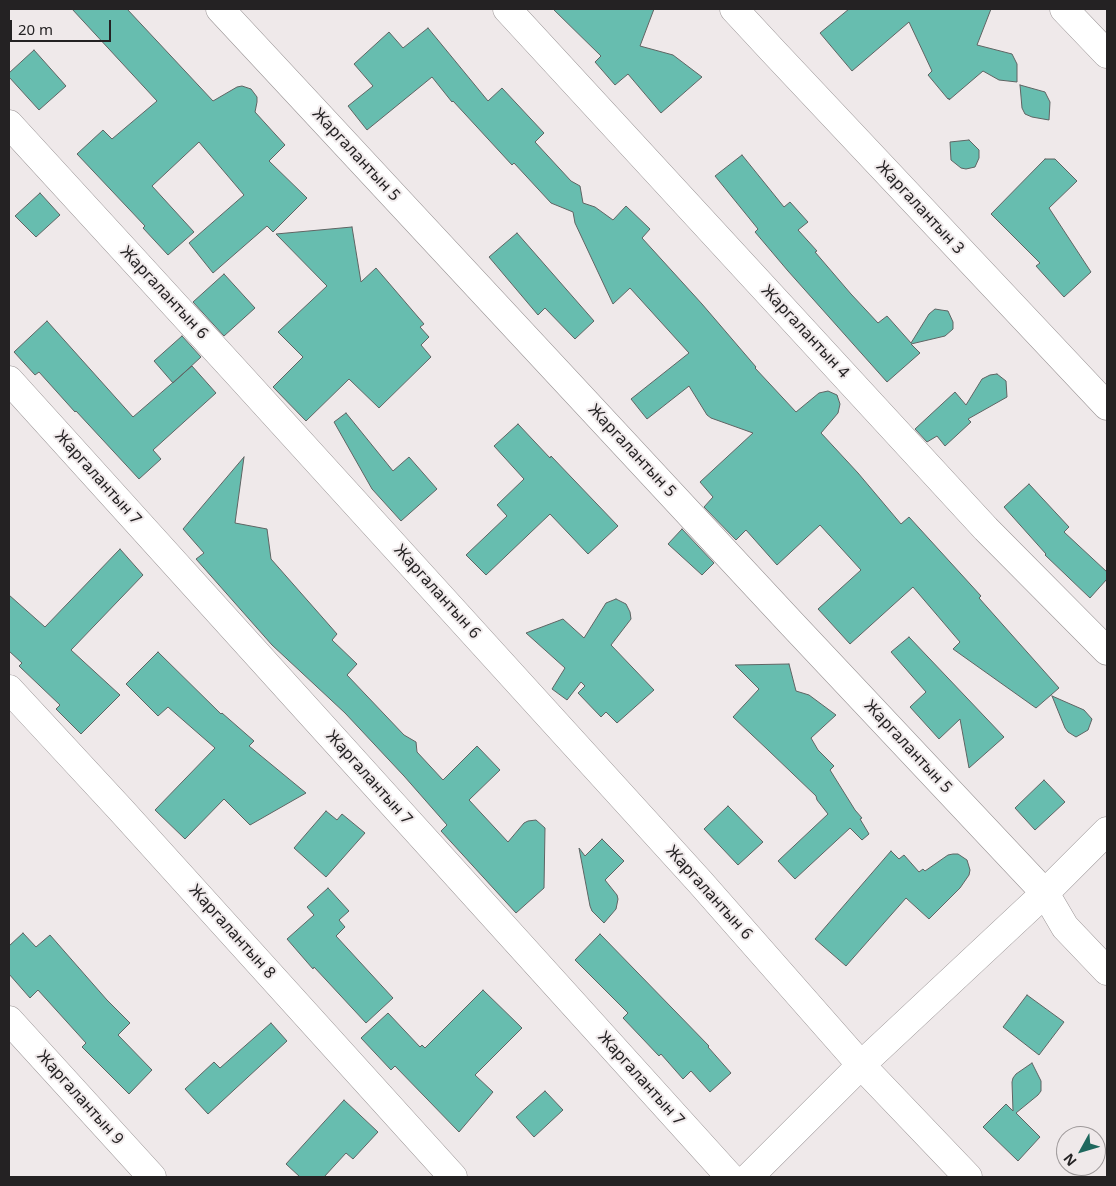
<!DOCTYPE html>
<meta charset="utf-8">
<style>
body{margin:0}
#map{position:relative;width:1116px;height:1186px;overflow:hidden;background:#efe9ea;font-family:"Noto Sans",sans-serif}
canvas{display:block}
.frame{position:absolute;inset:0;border:10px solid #242223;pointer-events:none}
.north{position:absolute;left:1056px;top:1126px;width:50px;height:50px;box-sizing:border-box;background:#efe9ea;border:1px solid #9e999a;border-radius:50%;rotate:231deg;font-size:14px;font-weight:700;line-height:20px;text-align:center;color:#242223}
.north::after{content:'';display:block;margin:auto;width:18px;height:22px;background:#1f685e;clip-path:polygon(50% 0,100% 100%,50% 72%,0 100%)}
.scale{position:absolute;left:10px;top:20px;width:101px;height:22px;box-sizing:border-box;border:2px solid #242223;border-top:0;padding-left:6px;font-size:15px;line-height:18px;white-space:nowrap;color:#242223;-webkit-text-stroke:4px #efe9ea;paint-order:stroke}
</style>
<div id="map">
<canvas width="1116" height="1186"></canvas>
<div class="frame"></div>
<div class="north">N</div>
<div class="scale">20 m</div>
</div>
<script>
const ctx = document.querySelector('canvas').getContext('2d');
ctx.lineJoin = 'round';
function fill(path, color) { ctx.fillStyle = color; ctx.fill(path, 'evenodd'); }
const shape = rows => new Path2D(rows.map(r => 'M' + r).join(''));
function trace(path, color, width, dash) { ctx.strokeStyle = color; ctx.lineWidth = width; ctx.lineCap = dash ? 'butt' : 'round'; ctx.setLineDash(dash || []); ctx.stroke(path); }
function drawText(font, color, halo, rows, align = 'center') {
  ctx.font = font + ' "Noto Sans",sans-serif'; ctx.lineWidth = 4; ctx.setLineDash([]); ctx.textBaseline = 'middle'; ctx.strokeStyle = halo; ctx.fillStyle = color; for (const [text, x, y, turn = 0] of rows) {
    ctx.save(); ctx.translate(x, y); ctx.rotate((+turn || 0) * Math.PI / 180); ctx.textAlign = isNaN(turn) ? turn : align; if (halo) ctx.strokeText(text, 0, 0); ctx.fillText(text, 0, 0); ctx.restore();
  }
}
const building = shape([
 [72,9,127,9,213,101,237,87,242,86,251,89,257,97,257,102,255,112,285,145,269,161,307,198,273,232,267,226,213,273,189,243,244,195,199,142,152,186,194,232,168,255,143,228,145,226,77,154,103,130,112,139,157,101,72,9],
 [553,9,654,9,640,46,673,55,702,77,661,113,628,74,615,85,595,62,601,56,553,9],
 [849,9,991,9,977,45,1012,54,1017,64,1017,82,999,80,983,71,949,100,949,98,948,99,928,75,932,71,909,22,852,71,820,33,849,9],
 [428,28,488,101,502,88,544,133,535,142,571,181,580,186,583,203,595,207,613,220,626,206,650,229,642,238,702,304,756,367,755,368,796,412,819,393,828,391,837,395,840,404,838,413,821,433,858,473,901,524,909,517,981,596,979,598,1059,688,1036,708,953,649,960,642,913,587,850,644,818,609,861,570,820,525,777,565,746,530,736,540,704,507,713,497,700,482,753,433,711,418,707,415,689,386,647,419,631,399,689,353,630,288,613,304,575,223,573,212,551,203,514,163,512,165,453,101,452,102,432,77,367,130,348,106,373,86,354,64,389,32,403,48,428,28],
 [34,50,66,86,39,110,9,77,9,73,34,50],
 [1020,85,1045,92,1050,102,1049,120,1032,117,1025,114,1022,108,1020,85],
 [969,140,979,150,979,158,975,167,966,169,961,168,951,160,950,142,969,140],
 [742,155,784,207,790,202,808,222,798,230,817,251,815,252,851,294,878,323,887,316,911,343,929,314,935,309,941,310,948,311,953,322,953,329,945,336,911,344,920,353,887,382,788,271,755,232,758,229,715,176,742,155],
 [1045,159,1055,159,1077,181,1049,208,1091,272,1064,297,1036,266,1040,263,991,214,1045,159],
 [40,193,60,215,36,237,15,216,40,193],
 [352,227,361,282,376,268,424,324,420,327,429,337,421,345,431,357,379,408,349,379,306,421,273,387,303,357,278,332,327,286,276,234,352,227],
 [517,233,594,321,575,339,545,308,538,315,489,257,517,233],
 [224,274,255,308,224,336,193,302,224,274],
 [47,321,133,417,192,366,216,393,153,450,161,459,139,479,76,411,75,412,39,372,35,375,14,352,47,321],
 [182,336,201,357,173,383,154,361,182,336],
 [997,374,1006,381,1007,397,968,419,971,422,945,446,937,436,927,442,915,429,955,392,966,405,982,379,990,375,997,374],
 [346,413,393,471,409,457,437,489,401,521,372,489,334,422,346,413],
 [518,424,550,458,551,456,618,526,588,554,550,514,486,575,466,555,507,516,497,505,524,479,494,446,518,424],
 [244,457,235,523,267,529,271,559,337,634,332,640,357,664,347,675,404,735,416,742,417,752,443,780,477,746,500,770,469,800,508,842,524,823,528,821,536,820,545,828,544,888,516,913,441,831,447,825,404,776,345,713,272,645,196,559,204,553,183,529,244,457],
 [1029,484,1069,527,1064,532,1107,572,1107,579,1090,598,1045,555,1046,554,1004,507,1029,484],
 [682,529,714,563,702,575,668,544,682,529],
 [120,549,143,575,71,650,120,695,81,734,56,709,60,705,19,666,22,663,9,651,9,595,45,627,120,549],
 [616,599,626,604,630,612,631,619,611,645,654,690,617,723,606,712,601,717,578,693,585,686,581,682,567,700,552,689,565,668,526,633,563,619,584,638,606,603,616,599],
 [909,637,1004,737,969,768,960,719,939,739,910,707,926,692,891,652,909,637],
 [158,652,221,714,222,713,254,741,249,746,306,793,250,825,224,799,185,839,155,810,215,748,168,707,158,716,126,684,158,652],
 [789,664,796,691,809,695,836,715,811,738,818,750,834,766,830,770,855,810,862,818,860,819,869,834,862,840,850,828,795,879,778,861,828,814,817,800,816,796,768,750,733,717,759,689,735,665,789,664],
 [1052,696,1084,710,1092,719,1088,730,1076,737,1068,732,1065,728,1052,696],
 [1044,780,1065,802,1035,830,1015,808,1044,780],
 [728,806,763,842,738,865,704,829,728,806],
 [326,811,337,820,342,814,365,833,326,877,294,848,326,811],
 [602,839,624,861,605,880,617,895,618,899,616,909,604,923,592,911,590,906,579,848,585,856,602,839],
 [891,851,899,859,904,855,919,872,923,869,925,871,948,855,953,854,958,854,967,860,970,870,969,875,960,888,929,919,906,898,846,966,815,939,891,851],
 [328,888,349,911,339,920,345,927,336,936,393,998,366,1023,314,967,313,969,287,939,314,915,307,907,328,888],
 [23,933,36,947,50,935,107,1000,130,1023,118,1035,152,1070,129,1094,82,1047,86,1043,38,990,30,998,9,974,9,946,23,933],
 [600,934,709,1046,708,1047,731,1073,710,1092,691,1071,683,1079,661,1054,659,1056,623,1018,628,1013,575,960,600,934],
 [483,990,522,1028,475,1075,493,1092,459,1132,395,1066,391,1070,361,1038,388,1013,420,1047,422,1045,425,1048,483,990],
 [1027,995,1064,1022,1039,1055,1003,1027,1027,995],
 [271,1023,287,1041,208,1114,185,1089,214,1062,220,1068,271,1023],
 [1032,1063,1041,1081,1041,1091,1038,1095,1016,1113,1040,1137,1018,1161,983,1127,1006,1104,1013,1111,1012,1082,1013,1078,1016,1074,1032,1063],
 [545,1091,563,1110,534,1137,516,1117,545,1091],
 [344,1100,378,1132,353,1159,346,1153,324,1177,300,1177,286,1164,344,1100]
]);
const minor = shape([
 [220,9,792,624,1045,893,1065,927,1107,971],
 [507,9,986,529,1107,651],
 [734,9,772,50,1107,406],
 [1064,9,1107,54],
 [9,124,238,374,700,882,861,1065,968,1177],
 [9,380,730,1177],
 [9,689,121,810,453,1177],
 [9,1020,152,1177],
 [749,1177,861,1065,1045,893,1107,831]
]);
const streetNames = [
 ["Жаргалантын 5",356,155,47],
 ["Жаргалантын 3",920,208,47],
 ["Жаргалантын 6",164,293,47],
 ["Жаргалантын 4",805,332,47],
 ["Жаргалантын 5",632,451,47],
 ["Жаргалантын 7",98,478,48],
 ["Жаргалантын 6",437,592,48],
 ["Жаргалантын 5",908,747,47],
 ["Жаргалантын 7",369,778,48],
 ["Жаргалантын 6",709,893,48],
 ["Жаргалантын 8",232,932,48],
 ["Жаргалантын 7",641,1079,48],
 ["Жаргалантын 9",80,1098,48]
];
fill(building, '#67bdaf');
trace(building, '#5f6463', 1);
trace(minor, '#999394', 29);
trace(minor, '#fff', 28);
drawText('16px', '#242223', '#efe9ea', streetNames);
</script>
